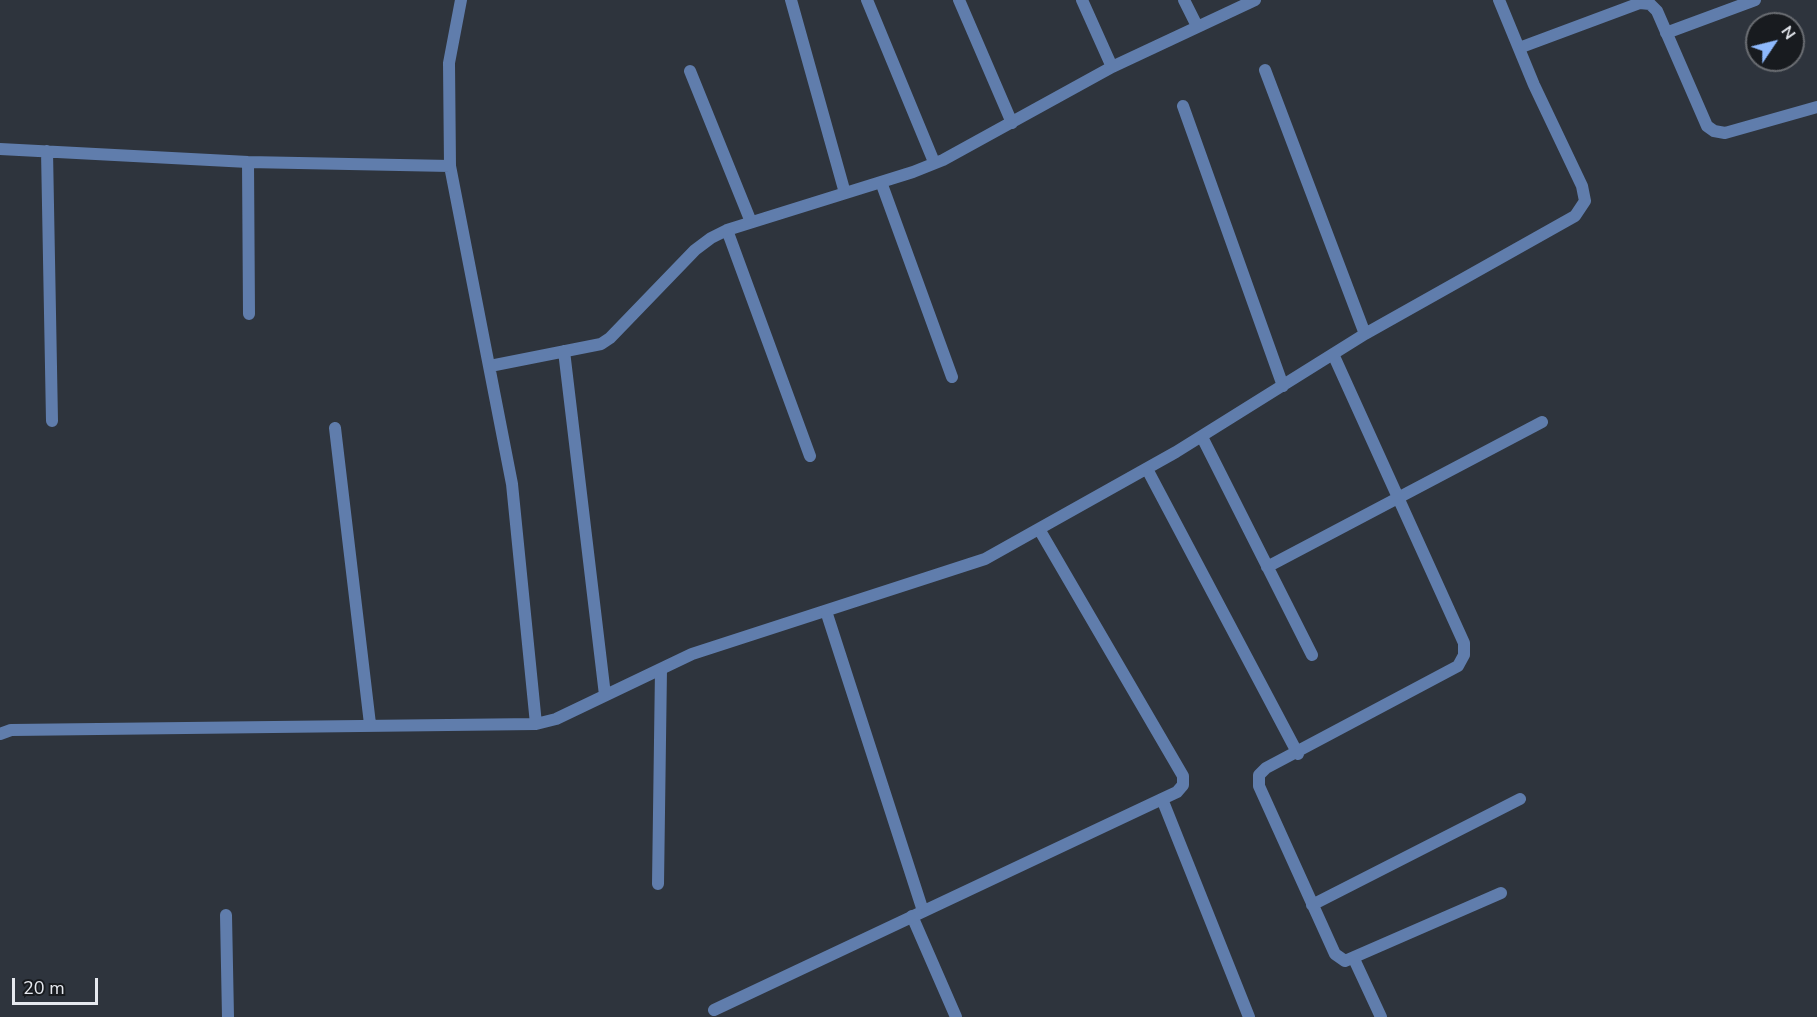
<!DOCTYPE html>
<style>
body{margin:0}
#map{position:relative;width:1817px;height:1017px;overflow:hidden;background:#2e343d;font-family:"Nunito Sans",sans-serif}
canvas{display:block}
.north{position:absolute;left:1745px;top:12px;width:60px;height:60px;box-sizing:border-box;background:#181b1f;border:2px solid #6a6d72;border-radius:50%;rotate:55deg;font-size:16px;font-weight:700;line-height:24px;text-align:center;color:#e6e9ef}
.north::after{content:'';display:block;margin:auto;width:21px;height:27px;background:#8eb9fc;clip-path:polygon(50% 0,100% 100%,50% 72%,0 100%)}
.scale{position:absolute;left:12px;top:978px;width:86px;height:27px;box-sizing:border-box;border:3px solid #e6e9ef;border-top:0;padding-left:8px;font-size:18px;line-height:21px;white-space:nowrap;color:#e6e9ef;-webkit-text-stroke:4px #181b1f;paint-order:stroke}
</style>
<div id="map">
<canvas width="1817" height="1017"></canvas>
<div class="north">N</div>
<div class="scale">20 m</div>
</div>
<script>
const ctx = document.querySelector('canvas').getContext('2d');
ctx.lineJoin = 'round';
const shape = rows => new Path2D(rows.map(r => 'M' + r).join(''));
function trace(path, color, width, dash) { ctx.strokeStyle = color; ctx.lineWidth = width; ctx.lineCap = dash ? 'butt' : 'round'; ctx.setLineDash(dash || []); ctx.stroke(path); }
const service = shape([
 [226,915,228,1017],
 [912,916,956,1017]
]);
const minor = shape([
 [461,0,449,63,450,166,512,484,536,724],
 [791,0,845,193],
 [867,0,934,162],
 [959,0,1012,123],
 [1082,0,1112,67],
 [1184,0,1197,26],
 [1666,33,1755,0],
 [1519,48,1640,3,1650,4,1657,11,1707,126,1714,131,1725,133,1817,107],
 [1265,70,1365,334],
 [690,71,751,222],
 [1183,106,1283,386],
 [0,149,248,162,450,166],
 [47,151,52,421],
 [248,162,249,314],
 [881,182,952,377],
 [727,230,810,456],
 [564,351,605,695],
 [1333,354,1464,643,1464,655,1458,666,1266,768,1259,775,1259,786,1335,954,1345,961,1501,893],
 [490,366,601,344,610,338,695,250,711,238,727,230,913,172,943,160,1112,67,1255,0],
 [335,428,370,724],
 [1202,437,1312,655],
 [1147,469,1298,754],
 [1267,567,1542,422],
 [826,611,923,911],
 [0,734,11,730,536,724,556,719,692,654,985,559,1176,452,1365,334,1575,216,1585,201,1582,186,1534,85,1499,0],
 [1162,799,1249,1017],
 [658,884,661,669],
 [1312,905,1520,799],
 [1354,959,1381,1017],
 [714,1010,1162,799,1177,792,1183,785,1183,776,1039,529]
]);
trace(service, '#607dac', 12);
trace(minor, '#607dac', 12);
</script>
